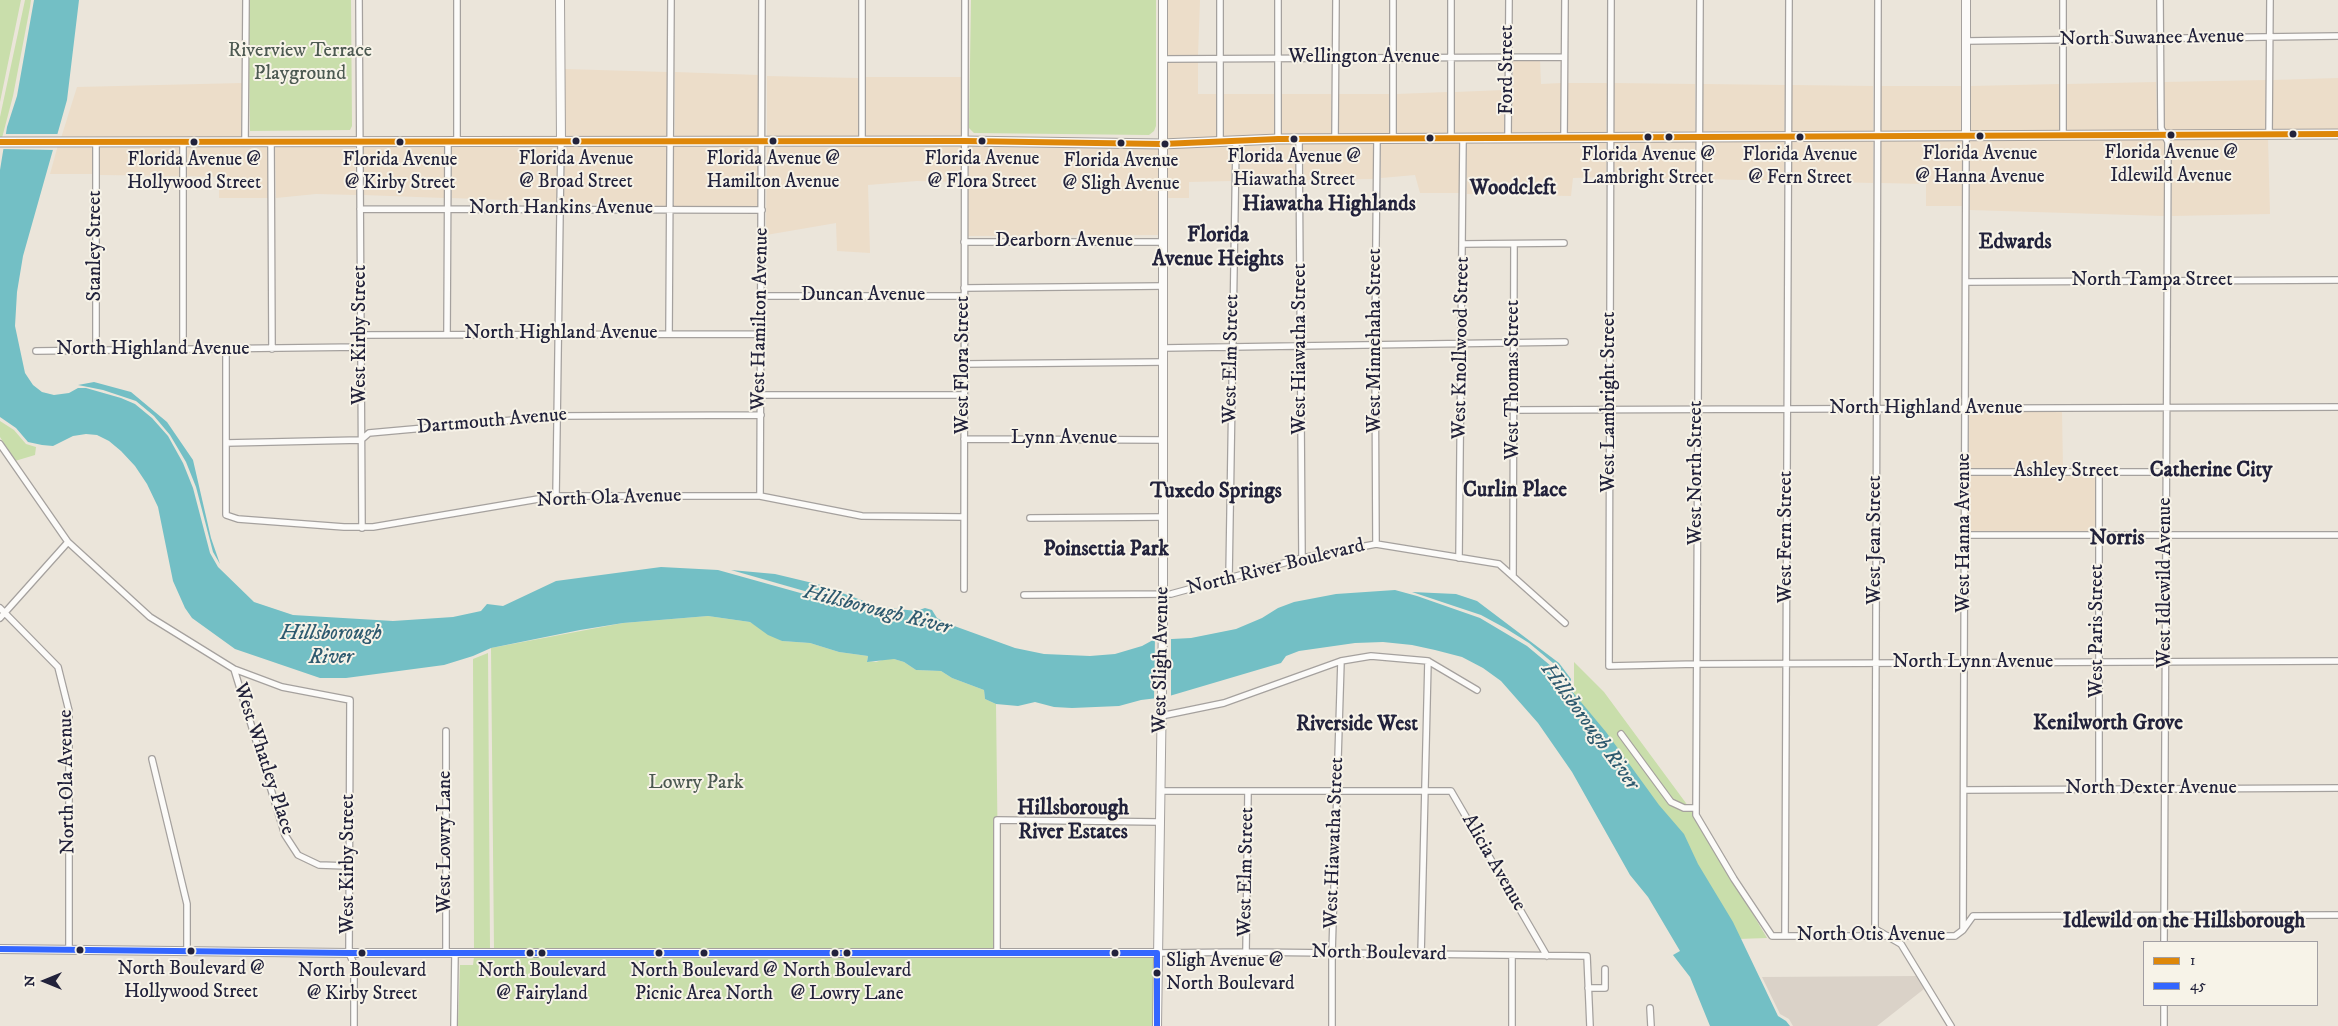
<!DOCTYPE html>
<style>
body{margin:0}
#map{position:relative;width:2338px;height:1026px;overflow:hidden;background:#ebe5da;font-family:"IM FELL DW Pica",serif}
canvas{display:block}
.legend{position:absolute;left:2143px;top:941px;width:175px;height:65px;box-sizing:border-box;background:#f7f3e8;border:1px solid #a29fa3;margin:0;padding:6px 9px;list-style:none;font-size:15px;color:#22223b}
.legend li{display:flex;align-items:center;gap:10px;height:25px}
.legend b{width:25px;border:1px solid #a29fa3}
.north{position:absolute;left:20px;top:956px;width:50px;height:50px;-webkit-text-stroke:4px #f7f3e8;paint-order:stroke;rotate:270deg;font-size:14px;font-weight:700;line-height:20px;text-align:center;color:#22223b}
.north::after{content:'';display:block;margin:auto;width:18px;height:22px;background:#22223b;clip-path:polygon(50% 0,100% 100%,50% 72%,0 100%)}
</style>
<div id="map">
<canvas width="2338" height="1026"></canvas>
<ul class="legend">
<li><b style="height:6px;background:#de8709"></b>1</li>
<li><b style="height:6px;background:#36f"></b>45</li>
</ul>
<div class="north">N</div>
</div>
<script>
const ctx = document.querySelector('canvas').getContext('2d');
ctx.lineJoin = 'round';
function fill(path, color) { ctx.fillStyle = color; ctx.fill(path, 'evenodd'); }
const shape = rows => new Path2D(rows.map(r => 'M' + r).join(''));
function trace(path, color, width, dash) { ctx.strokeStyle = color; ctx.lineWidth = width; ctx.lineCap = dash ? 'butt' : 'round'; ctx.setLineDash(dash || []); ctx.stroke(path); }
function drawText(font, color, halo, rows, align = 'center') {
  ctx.font = font + ' "IM FELL DW Pica",serif'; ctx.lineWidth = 4; ctx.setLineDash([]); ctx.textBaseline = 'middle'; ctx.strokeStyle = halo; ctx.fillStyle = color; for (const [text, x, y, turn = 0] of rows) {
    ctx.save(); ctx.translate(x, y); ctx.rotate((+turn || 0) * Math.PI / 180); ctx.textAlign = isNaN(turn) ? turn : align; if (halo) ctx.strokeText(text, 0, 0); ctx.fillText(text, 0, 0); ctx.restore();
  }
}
const built = shape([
 [1167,0,1200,0,1198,55,1167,55],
 [1540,60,1541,84,1561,83,1561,135,1512,136,1513,61],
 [1167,62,1198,62,1198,94,1216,94,1217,139,1166,140],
 [564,69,667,72,667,139,565,139],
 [675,72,759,75,759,139,675,139],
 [767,76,858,78,858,138,767,139],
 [866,77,961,77,961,138,866,138],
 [2338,78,2338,131,2273,131,2273,80],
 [2266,80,2265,131,2165,131,2164,82],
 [2156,82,2157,131,2067,133,2067,84],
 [242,83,241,138,61,138,77,87],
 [1568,83,1607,83,1606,135,1568,135],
 [1614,83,1695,84,1695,135,1614,135],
 [1703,84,1785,85,1784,134,1703,135],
 [2060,84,2059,133,1970,133,1971,86],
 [1792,85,1873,86,1873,134,1792,134],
 [1881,86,1963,86,1963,133,1881,134],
 [1504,90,1504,136,1455,135,1455,92],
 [1447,92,1447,135,1397,136,1397,94],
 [1224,94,1274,94,1274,136,1224,139],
 [1282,94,1331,94,1332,136,1282,136],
 [1339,94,1389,94,1389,136,1339,136],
 [2164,138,2164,216,1970,210,1970,140],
 [2172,138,2268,138,2270,214,2172,216],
 [1873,140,1873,183,1792,181,1792,141],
 [1881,140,1963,140,1962,206,1926,206,1926,184,1881,183],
 [1695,141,1695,179,1614,177,1614,142],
 [1703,141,1784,141,1784,181,1703,179],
 [1459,142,1459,193,1420,193,1415,175,1381,178,1381,143],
 [1467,142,1606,142,1606,177,1573,178,1571,196,1467,194],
 [1296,143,1296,180,1239,181,1240,145],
 [1303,143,1373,143,1373,179,1304,180],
 [92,144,92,174,50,174,58,145],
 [100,144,179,144,179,176,100,175],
 [187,144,268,144,268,198,219,198,219,177,187,176],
 [275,145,355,145,356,195,316,194,276,198],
 [363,145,444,145,444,198,363,195],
 [452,145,557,146,557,202,452,198],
 [961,145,961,182,917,181,868,185,870,253,837,251,836,223,766,235,767,146],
 [968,145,1158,147,1159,235,968,236],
 [1232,145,1231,181,1189,182,1189,198,1166,198,1165,147],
 [565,146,667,146,666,206,564,203],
 [674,146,759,146,759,206,674,206],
 [1969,412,2062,412,2063,469,1969,469],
 [1969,476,2095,476,2095,532,1969,531]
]);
const industrial = shape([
 [1916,976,1924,989,1877,1026,1793,1026,1789,1019,1780,1014,1762,977]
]);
const green = shape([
 [0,0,21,0,0,102],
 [25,0,31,0,30,7,13,96,2,138,0,138,0,117],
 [248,0,351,0,352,126,350,130,250,131],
 [971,0,1156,0,1156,126,1154,131,1149,135,974,133,969,128],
 [0,421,14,430,26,444,36,447,35,455,15,461,0,437],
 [708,616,750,622,782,641,810,643,839,652,868,656,867,661,876,662,885,659,894,659,904,662,916,670,941,671,952,678,984,690,985,699,996,704,999,951,494,950,491,648,623,623],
 [488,653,490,950,474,950,473,659],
 [1574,662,1604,692,1694,814,1767,938,1738,939,1574,697],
 [474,957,1153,957,1153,1026,458,1026,460,965,473,965]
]);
const water = shape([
 [34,0,79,0,67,100,23,256,17,292,15,326,25,373,33,385,42,392,54,395,69,393,78,388,86,388,121,398,135,404,152,418,168,436,183,463,193,488,210,553,218,567,254,602,293,615,393,621,453,617,481,611,487,604,503,606,556,581,661,567,718,570,829,601,916,611,925,608,932,610,937,618,946,623,1015,648,1044,654,1090,656,1115,654,1142,646,1153,640,1191,638,1236,629,1262,618,1278,608,1294,602,1336,594,1395,590,1417,596,1480,618,1527,646,1551,666,1606,732,1659,805,1684,834,1698,864,1733,922,1778,1016,1786,1021,1790,1026,1710,1026,1690,977,1673,955,1680,951,1648,897,1630,875,1572,772,1538,723,1501,681,1483,668,1462,657,1435,650,1412,645,1383,642,1355,643,1299,651,1286,656,1281,663,1166,697,1141,700,1119,706,1072,708,1054,707,1035,702,1018,706,996,704,985,699,984,690,952,678,941,671,916,670,904,662,894,659,867,662,868,656,839,652,810,643,782,641,768,635,750,622,708,616,623,623,580,630,491,648,473,656,444,665,346,678,320,678,235,649,192,618,185,608,173,581,158,507,147,484,135,466,121,451,109,441,97,435,86,434,73,436,53,446,42,445,28,442,16,428,0,417,0,170,7,127,17,96],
 [94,382,131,392,167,422,193,460,211,538,220,564,213,552,196,487,186,462,170,435,154,416,136,401,103,390,78,385],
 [731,570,775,574,821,585,869,603,829,598],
 [1412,592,1456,594,1477,601,1559,663,1571,679,1571,685,1553,663,1529,643,1505,628,1481,615]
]);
const pier = shape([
 [4,134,59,134,59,140,56,150,2,149],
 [1171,635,1171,698,1154,701,1155,637]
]);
const street = shape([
 [359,0,362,528],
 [1220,0,1220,142],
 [1451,0,1451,139],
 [1611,0,1609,666,1697,664,2338,661],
 [1700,0,1696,815,1734,879,1772,936,1955,936,1963,930,1973,916,2338,915],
 [1878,0,1875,929,1901,944,1951,1026],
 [2063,0,2063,136],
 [2160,0,2161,128,2168,142,2164,942],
 [1966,41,2338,36],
 [1163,59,1564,57],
 [2269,135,2270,0],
 [1278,139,1278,0],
 [1299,139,1302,558],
 [1393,139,1393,0],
 [1508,139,1509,0],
 [1564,139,1565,0],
 [1335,140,1336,0],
 [183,141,183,349],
 [245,141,246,0],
 [271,141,272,349],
 [457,142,457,0],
 [862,142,862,0],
 [360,209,762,210],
 [964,242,1163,242],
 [1463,244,1564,243],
 [1966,282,2338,280],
 [964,288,1163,286],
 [762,296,964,296],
 [669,334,671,0],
 [361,335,761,334],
 [447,335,448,142],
 [1163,348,1565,342],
 [226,349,226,515,238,519,344,527,373,527,556,496,760,496,862,516,964,517],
 [96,350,96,141],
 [36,351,361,347],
 [964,364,1163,362],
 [761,395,964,395],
 [1514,410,2338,407],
 [964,439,1163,440],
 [226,443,361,440,369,433,558,416,761,415],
 [0,444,68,542,150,617,234,669,282,687,350,700,349,953,354,964,354,1026],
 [1965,472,2167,472],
 [556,496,561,142],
 [760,496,762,0],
 [1030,518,1163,517],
 [1965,535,2338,535],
 [1376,544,1375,345,1377,139],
 [1459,558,1463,139],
 [1513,575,1514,245],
 [1229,577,1236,142],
 [964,589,965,0],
 [1024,595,1171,594,1302,558,1376,544,1499,564,1565,623],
 [0,608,58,667,69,711,69,950],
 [0,618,68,542],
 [234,669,285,835,298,855,319,865,348,866],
 [1161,716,1224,703,1341,661,1371,656,1428,661,1477,690],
 [1621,734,1671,802,1684,808,1696,808],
 [152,759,187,904,187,952],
 [1964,790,2338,788],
 [2099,790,2099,472],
 [1160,791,1451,791,1547,956],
 [1963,929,1966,137],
 [1785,936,1789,0],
 [1246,952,1248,792],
 [446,953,446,731],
 [997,953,997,820,1159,822],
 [1157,953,1246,952,1587,956,1590,1026],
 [1421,955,1428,661],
 [1588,988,1605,988,1605,969],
 [1650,1008,1651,1026],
 [454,1026,455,953],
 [1332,1026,1332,953,1341,661],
 [1512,1026,1512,956],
 [2164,1026,2164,1005]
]);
const secondary = shape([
 [560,0,561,142],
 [1966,137,1966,0],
 [0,949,349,953,1157,953],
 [1157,1026,1163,618,1163,0]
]);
const primary = shape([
 [0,142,964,141,1162,144,1278,139,2338,134]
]);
const bus1 = shape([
 [0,142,964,141,1162,144,1278,139,2338,134]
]);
const bus2 = shape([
 [0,949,349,953,1157,953,1157,1026]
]);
const markers = [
 [2293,134,4.5,"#22223b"],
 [2171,135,4.5,"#22223b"],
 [1980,136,4.5,"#22223b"],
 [1648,137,4.5,"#22223b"],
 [1669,137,4.5,"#22223b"],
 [1800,137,4.5,"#22223b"],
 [1430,138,4.5,"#22223b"],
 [1294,139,4.5,"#22223b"],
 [576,141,4.5,"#22223b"],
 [773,141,4.5,"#22223b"],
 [982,141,4.5,"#22223b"],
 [194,142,4.5,"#22223b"],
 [400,142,4.5,"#22223b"],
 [1121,143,4.5,"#22223b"],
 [1165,144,4.5,"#22223b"],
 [80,950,4.5,"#22223b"],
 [191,951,4.5,"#22223b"],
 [362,953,4.5,"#22223b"],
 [530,953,4.5,"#22223b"],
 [542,953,4.5,"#22223b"],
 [659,953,4.5,"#22223b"],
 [704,953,4.5,"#22223b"],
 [835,953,4.5,"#22223b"],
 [847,953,4.5,"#22223b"],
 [1115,953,4.5,"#22223b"],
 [1157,973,4.5,"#22223b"]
];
const busNames = [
 ["Florida Avenue @",2171,154],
 ["Idlewild Avenue",2171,177],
 ["Florida Avenue",1980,155],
 ["@ Hanna Avenue",1980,178],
 ["Florida Avenue @",1648,156],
 ["Lambright Street",1648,179],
 ["Florida Avenue",1800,156],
 ["@ Fern Street",1800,179],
 ["Florida Avenue @",1294,158],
 ["Hiawatha Street",1294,181],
 ["Florida Avenue",576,160],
 ["@ Broad Street",576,183],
 ["Florida Avenue @",773,160],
 ["Hamilton Avenue",773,183],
 ["Florida Avenue",982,160],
 ["@ Flora Street",982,183],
 ["Florida Avenue @",194,161],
 ["Hollywood Street",194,184],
 ["Florida Avenue",400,161],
 ["@ Kirby Street",400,184],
 ["Florida Avenue",1121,162],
 ["@ Sligh Avenue",1121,185],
 ["Sligh Avenue @",1166,962,"left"],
 ["North Boulevard",1166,985,"left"],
 ["North Boulevard @",191,970],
 ["Hollywood Street",191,993],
 ["North Boulevard",362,972],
 ["@ Kirby Street",362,995],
 ["North Boulevard",542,972],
 ["@ Fairyland",542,995],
 ["North Boulevard @",704,972],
 ["Picnic Area North",704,995],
 ["North Boulevard",847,972],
 ["@ Lowry Lane",847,995]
];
const streetNames = [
 ["North Suwanee Avenue",2152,39,-1],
 ["Wellington Avenue",1364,58],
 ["Ford Street",1508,70,-90],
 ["North Hankins Avenue",561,209],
 ["Dearborn Avenue",1064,242],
 ["Stanley Street",96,246,-90],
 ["North Tampa Street",2152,281],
 ["Duncan Avenue",863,296],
 ["West Hamilton Avenue",761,319,-89],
 ["North Highland Avenue",561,334],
 ["West Kirby Street",361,335,-90],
 ["West Minnehaha Street",1376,341,-90],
 ["West Knollwood Street",1462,348,-89],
 ["West Hiawatha Street",1301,349,-90],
 ["North Highland Avenue",153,350],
 ["West Elm Street",1232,359,-89],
 ["West Flora Street",964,365,-90],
 ["West Thomas Street",1514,380,-90],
 ["West Lambright Street",1610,402,-90],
 ["North Highland Avenue",1926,409],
 ["Dartmouth Avenue",492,422,-5],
 ["Lynn Avenue",1064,439],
 ["Ashley Street",2066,472],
 ["West North Street",1697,473,-90],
 ["North Ola Avenue",609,499,-2],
 ["West Hanna Avenue",1965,533,-90],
 ["West Fern Street",1787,537,-90],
 ["West Jean Street",1876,540,-90],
 ["North River Boulevard",1276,568,-14],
 ["West Idlewild Avenue",2166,583,-90],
 ["West Paris Street",2098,631,-90],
 ["West Sligh Avenue",1162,660,-89],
 ["North Lynn Avenue",1973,663],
 ["West Whatley Place",263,759,72],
 ["North Ola Avenue",68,782,-91],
 ["North Dexter Avenue",2151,789],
 ["West Lowry Lane",446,842,-90],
 ["West Hiawatha Street",1335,843,-88],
 ["Alicia Avenue",1493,863,60],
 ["West Kirby Street",349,864,-90],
 ["West Elm Street",1247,872,-89],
 ["North Otis Avenue",1871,936],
 ["North Boulevard",1379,954,1]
];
const parkNames = [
 ["Riverview Terrace",300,52],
 ["Playground",300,75],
 ["Lowry Park",696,784]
];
const neighbourhoodNames = [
 ["Woodcleft",1513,190],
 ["Hiawatha Highlands",1329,206],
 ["Florida",1218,237],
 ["Avenue Heights",1218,261],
 ["Edwards",2015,244],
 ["Catherine City",2211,472],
 ["Curlin Place",1515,492],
 ["Tuxedo Springs",1216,493],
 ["Norris",2117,540],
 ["Poinsettia Park",1106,551],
 ["Kenilworth Grove",2108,725],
 ["Riverside West",1357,726],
 ["Hillsborough",1073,810],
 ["River Estates",1073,834],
 ["Idlewild on the Hillsborough",2184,923]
];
const waterNames = [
 ["Hillsborough River",877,611,14],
 ["Hillsborough",331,635],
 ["River",331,659],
 ["Hillsborough River",1589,727,54]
];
fill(built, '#ecddc9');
fill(industrial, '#dad2c8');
fill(green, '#c9deab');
fill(water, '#73bfc5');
fill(pier, '#ebe5da');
trace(street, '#a5a19e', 8);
trace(secondary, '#a5a19e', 10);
trace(primary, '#a5a19e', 11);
trace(street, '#fcfbf9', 5.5);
trace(secondary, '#fcfbf9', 8);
trace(primary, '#fcfbf9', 9);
trace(bus1, '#de8709', 6);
trace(bus2, '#36f', 6);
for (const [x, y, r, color] of markers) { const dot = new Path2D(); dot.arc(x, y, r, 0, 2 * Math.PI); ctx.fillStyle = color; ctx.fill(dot); trace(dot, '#f7f3e8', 2); }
drawText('19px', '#22223b', '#f7f3e8', busNames);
drawText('20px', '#22223b', '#f7f3e8', streetNames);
drawText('20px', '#4c5951', '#f7f3e8', parkNames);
drawText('bold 21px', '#22223b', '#f7f3e8', neighbourhoodNames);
drawText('italic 21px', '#2e5a6f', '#f7f3e8', waterNames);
</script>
